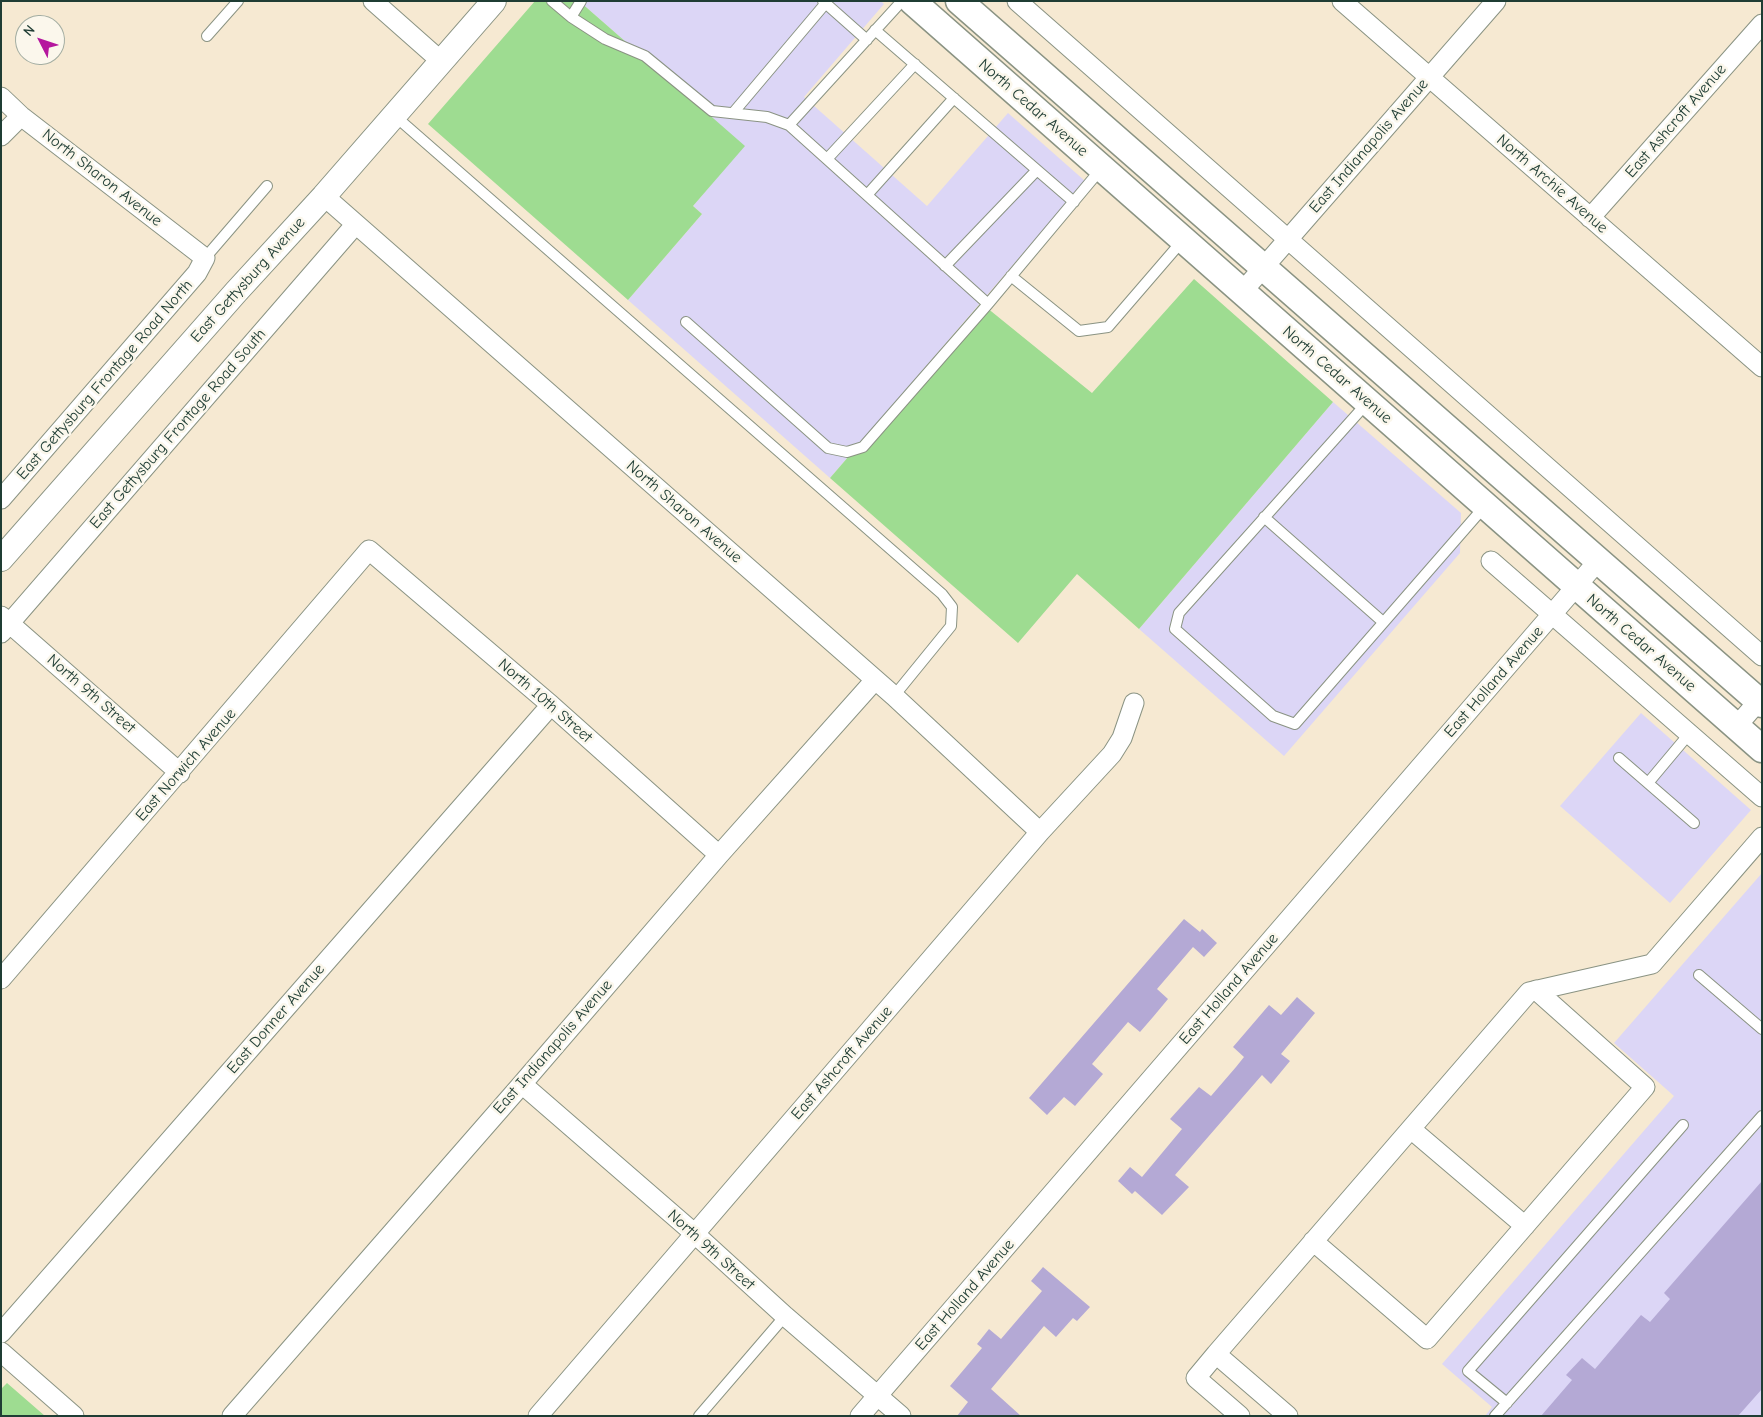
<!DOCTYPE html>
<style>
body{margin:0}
#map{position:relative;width:1763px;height:1417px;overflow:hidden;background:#f6e9d2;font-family:"Comic Neue",sans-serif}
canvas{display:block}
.frame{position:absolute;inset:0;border:2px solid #1f3d34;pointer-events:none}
.north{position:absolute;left:15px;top:15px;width:50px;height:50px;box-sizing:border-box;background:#fbf7ec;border:1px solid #a3ada2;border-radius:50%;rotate:311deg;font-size:14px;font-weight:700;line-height:20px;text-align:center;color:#1f3d34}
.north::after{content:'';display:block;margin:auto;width:18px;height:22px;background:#b5179e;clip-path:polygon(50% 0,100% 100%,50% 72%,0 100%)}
</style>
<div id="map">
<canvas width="1763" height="1417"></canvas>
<div class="frame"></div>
<div class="north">N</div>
</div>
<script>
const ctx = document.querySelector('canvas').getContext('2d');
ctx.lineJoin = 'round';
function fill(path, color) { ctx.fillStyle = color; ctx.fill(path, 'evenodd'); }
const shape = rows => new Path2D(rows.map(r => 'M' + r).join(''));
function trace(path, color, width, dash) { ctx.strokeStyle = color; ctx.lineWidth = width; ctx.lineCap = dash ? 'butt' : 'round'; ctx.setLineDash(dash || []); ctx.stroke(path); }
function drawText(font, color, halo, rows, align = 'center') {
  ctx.font = font + ' "Comic Neue",sans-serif'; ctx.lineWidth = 5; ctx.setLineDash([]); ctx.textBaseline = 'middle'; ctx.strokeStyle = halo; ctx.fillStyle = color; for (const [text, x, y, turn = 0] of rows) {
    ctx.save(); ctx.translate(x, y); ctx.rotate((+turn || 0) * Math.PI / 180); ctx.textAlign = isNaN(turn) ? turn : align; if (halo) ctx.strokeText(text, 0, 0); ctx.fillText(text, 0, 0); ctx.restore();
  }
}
const built = shape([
 [579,1,881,1,884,4,804,97,927,206,1008,113,1085,181,830,478,628,300,702,214,693,206,744,146],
 [1333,402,1461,513,1460,553,1284,756,1139,629],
 [1641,713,1751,810,1670,903,1560,806],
 [1762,873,1762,1416,1485,1416,1492,1407,1442,1364,1674,1096,1614,1043]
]);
const green = shape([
 [535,1,579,1,745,146,693,206,702,214,628,300,428,124],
 [1194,279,1333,402,1139,629,1077,574,1018,643,830,478,981,303,1092,393],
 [7,1383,45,1416,1,1416,1,1389]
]);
const building = shape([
 [1184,919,1200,932,1202,929,1217,943,1204,957,1193,947,1157,989,1168,999,1153,1017,1140,1032,1128,1022,1092,1064,1103,1074,1075,1106,1064,1097,1047,1115,1029,1098],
 [1297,997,1315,1013,1281,1054,1290,1061,1271,1084,1262,1075,1175,1175,1189,1187,1162,1215,1135,1191,1132,1194,1118,1181,1130,1167,1142,1177,1182,1129,1170,1119,1199,1087,1211,1096,1236,1067,1244,1057,1233,1047,1269,1005,1281,1015],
 [1762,1181,1762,1389,1738,1416,1541,1416,1572,1380,1566,1375,1582,1358,1595,1369,1641,1315,1650,1322,1670,1299,1664,1293],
 [1043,1267,1090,1307,1077,1321,1073,1318,1056,1337,1044,1326,991,1389,1021,1416,957,1416,968,1402,950,1386,982,1348,977,1344,989,1329,1001,1339,1042,1291,1031,1281]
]);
const service = shape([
 [552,1,571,17,605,39,645,56,712,111,767,117,789,125,988,304],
 [823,1,867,40],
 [571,17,581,1],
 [875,30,1074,202],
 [207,36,238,1],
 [733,113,825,4],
 [395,116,942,594,952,607,951,626,894,696],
 [789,125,902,1],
 [827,159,915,64],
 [867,195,954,98],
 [205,258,267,186],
 [945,266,1037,170],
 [1011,276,1079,331,1108,327,1183,240],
 [686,322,828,448,847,452,863,447,988,304,1101,169],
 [1367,403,1179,613,1175,629,1273,716,1295,724,1485,506],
 [1264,517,1383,622],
 [1619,758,1694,823],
 [1648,783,1689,734],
 [1699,975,1762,1029],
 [1507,1403,1468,1371,1683,1125],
 [699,1416,785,1316],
 [1495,1416,1762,1116]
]);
const minor = shape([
 [373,1,442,62],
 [1017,1,1762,656],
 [1342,1,1762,367],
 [1,97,21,116,205,258,197,273,1,499],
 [1,136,21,116],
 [324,196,894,696,1040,832],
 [1590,218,1762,24],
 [1242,292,1496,1],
 [1491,561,1762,797],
 [1,616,180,773],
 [1,633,355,225],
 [1736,727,1762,697],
 [1,979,369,550,551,705,719,855],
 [522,1084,695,1234,785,1316,901,1416],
 [1411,1129,1525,1226],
 [1313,1241,1427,1339,1645,1087,1536,990],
 [1,1333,551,705],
 [1,1352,74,1416],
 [1216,1354,1196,1378,1240,1416],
 [232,1416,522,1084,719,855,875,680],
 [538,1416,1040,832,1112,754,1122,738,1134,703],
 [860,1416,1598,561],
 [1288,1416,1216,1354,1529,992,1652,964,1762,837]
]);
const tertiary = shape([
 [1,559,236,292,324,196,494,1]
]);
const secondary = shape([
 [912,1,1762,749],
 [959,1,1762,704]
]);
const streetNames = [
 ["North Cedar Avenue",1033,108,41],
 ["East Ashcroft Avenue",1676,121,-49],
 ["East Indianapolis Avenue",1369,146,-49],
 ["North Sharon Avenue",102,178,38],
 ["North Archie Avenue",1552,184,41],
 ["East Gettysburg Avenue",248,280,-48],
 ["North Cedar Avenue",1337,375,41],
 ["East Gettysburg Frontage Road North",105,380,-49],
 ["East Gettysburg Frontage Road South",178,429,-49],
 ["North Sharon Avenue",684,512,41],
 ["North Cedar Avenue",1641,643,41],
 ["East Holland Avenue",1494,682,-49],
 ["North 9th Street",91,694,41],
 ["North 10th Street",545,701,41],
 ["East Norwich Avenue",186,765,-49],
 ["East Holland Avenue",1229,989,-49],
 ["East Donner Avenue",276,1019,-49],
 ["East Indianapolis Avenue",553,1047,-49],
 ["East Ashcroft Avenue",842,1063,-49],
 ["North 9th Street",711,1250,42],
 ["East Holland Avenue",965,1295,-49]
];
fill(built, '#dcd6f6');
fill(green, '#9edc91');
fill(building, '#b4a9d5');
trace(service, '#8a9383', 12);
trace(minor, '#8a9383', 21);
trace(tertiary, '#8a9383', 26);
trace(secondary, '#8a9383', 29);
trace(service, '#fff', 10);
trace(minor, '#fff', 19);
trace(tertiary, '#fff', 24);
trace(secondary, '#fff', 26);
drawText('16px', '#1f3d34', '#fbf7ec', streetNames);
</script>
